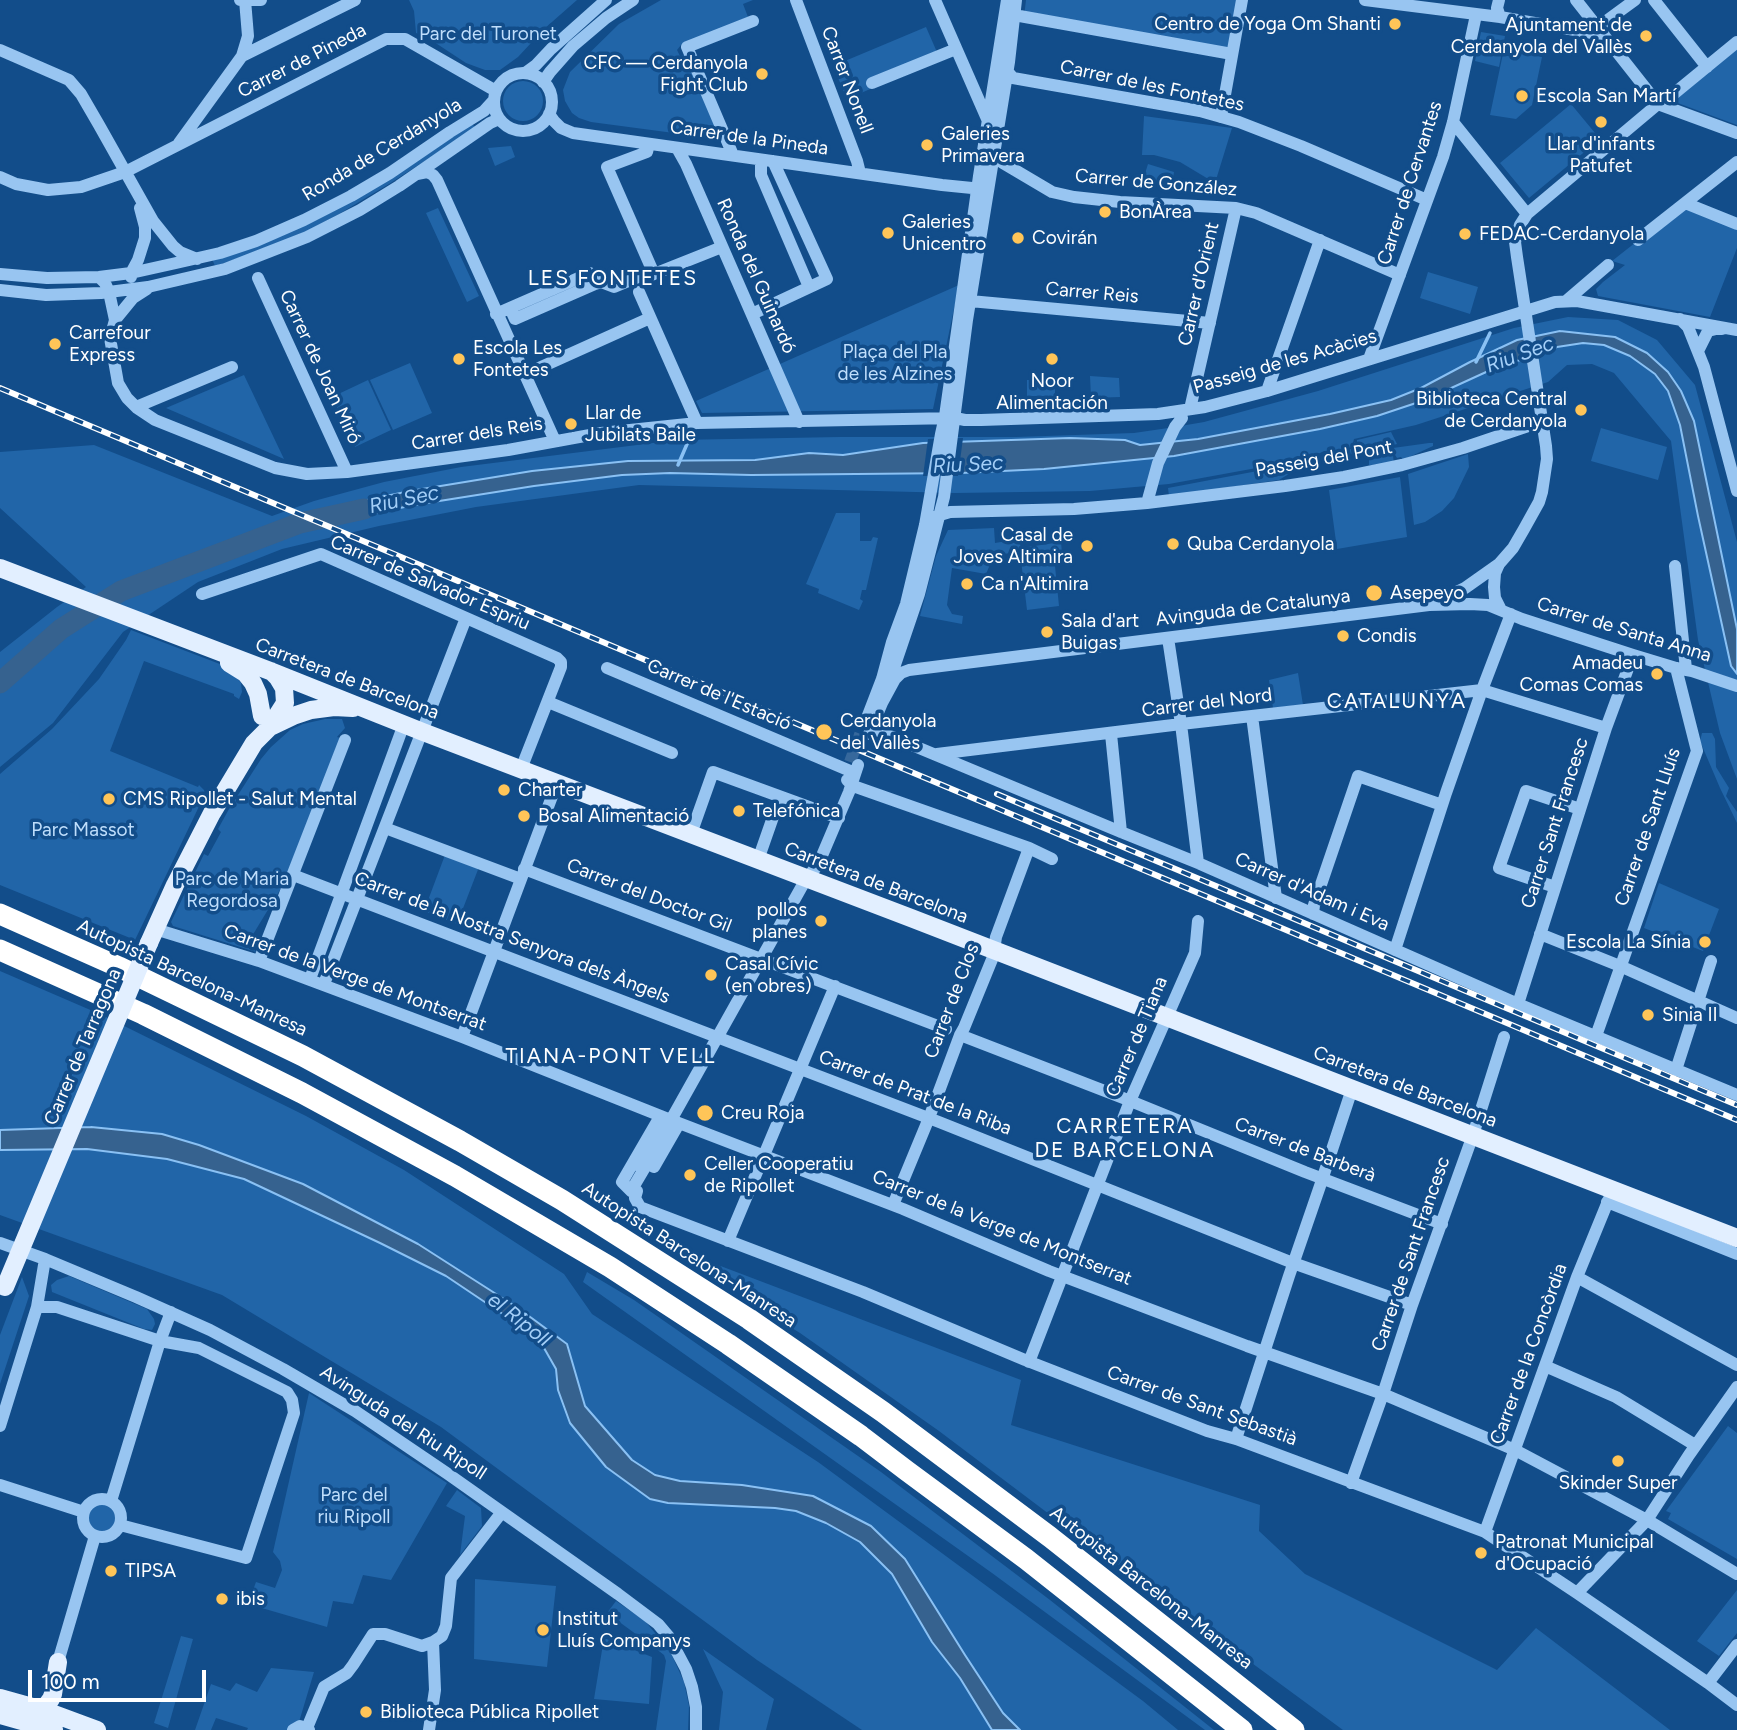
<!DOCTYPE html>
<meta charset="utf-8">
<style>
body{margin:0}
#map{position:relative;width:1737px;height:1730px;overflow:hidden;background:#124d8a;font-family:Figtree,sans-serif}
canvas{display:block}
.scale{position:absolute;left:28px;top:1670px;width:178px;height:32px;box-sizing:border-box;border:4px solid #fff;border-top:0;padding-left:9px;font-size:21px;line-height:24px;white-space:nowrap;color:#fff;-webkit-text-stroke:5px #124d8a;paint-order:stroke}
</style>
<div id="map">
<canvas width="1737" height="1730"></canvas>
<div class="scale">100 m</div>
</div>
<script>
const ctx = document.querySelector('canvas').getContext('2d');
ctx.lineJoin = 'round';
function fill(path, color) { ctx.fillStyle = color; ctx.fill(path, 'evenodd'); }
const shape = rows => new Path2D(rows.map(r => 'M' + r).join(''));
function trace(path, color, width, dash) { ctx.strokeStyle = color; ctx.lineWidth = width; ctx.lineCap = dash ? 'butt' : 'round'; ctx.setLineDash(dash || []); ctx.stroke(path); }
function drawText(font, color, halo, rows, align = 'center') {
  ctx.font = font + ' Figtree,sans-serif'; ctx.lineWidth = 7; ctx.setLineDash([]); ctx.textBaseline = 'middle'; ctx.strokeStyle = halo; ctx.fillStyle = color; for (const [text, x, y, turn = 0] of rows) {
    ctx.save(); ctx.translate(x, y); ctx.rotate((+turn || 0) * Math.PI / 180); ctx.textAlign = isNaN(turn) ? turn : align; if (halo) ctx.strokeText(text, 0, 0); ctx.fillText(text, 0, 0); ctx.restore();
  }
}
const green = shape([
 [409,0,577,0,544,29,518,57,500,70,485,70,466,63,428,38,416,33,414,11],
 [661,0,753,0,743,4,748,17,681,45,677,50,680,56,686,55,721,136,719,139,591,122,579,118,572,113,565,101,563,90,570,72,619,24],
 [1026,0,1242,0,1232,54,1024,17],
 [926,27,940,59,847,99,833,66],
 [1481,32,1505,36,1499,67,1475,61],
 [1737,48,1737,125,1667,99],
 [1504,49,1542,57,1532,105,1516,119,1490,115],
 '503 101a20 20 0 1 1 40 0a20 20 0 1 1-40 0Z',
 [1571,104,1600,139,1529,198,1500,163],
 [1144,116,1232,128,1215,183,1180,162,1154,155,1142,155],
 [472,124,476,128,389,184,339,214,307,231,265,249,215,266,212,259,271,239],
 [511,146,515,157,495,166,488,148],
 [1148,164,1174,172,1172,184,1142,183],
 [1683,205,1737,227,1737,248,1710,317,1598,296,1596,289,1603,282,1625,265,1612,261],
 [438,208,479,296,467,302,426,213],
 [1428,272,1478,287,1470,314,1420,298],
 [959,285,933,409,702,413,696,401],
 [1568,317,1618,320,1657,340,1695,385,1737,542,1737,779,1720,733,1698,640,1671,441,1614,373,1592,364,1567,365,1548,382,1416,425,1354,439,1352,447,1335,452,1324,451,1318,454,1262,467,1169,484,1090,491,955,493,639,485,476,507,379,526,282,549,198,582,123,632,53,723,0,767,0,652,57,607,86,587,0,508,0,452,94,445,272,516,314,501,384,482,461,467,677,440,840,437,1016,437,1134,433,1175,427,1204,422,1318,391,1514,328],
 [410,363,432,413,393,430,370,380],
 [244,375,284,459,166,408],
 [1090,376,1119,378,1120,397,1091,398],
 [368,380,391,430,355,447,332,397],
 [1027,380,1055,380,1055,396,1027,396],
 [1601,428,1667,447,1658,480,1591,461],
 [1391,432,1397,444,1393,445,1392,447,1394,464,1369,465,1369,455,1341,453,1353,448,1354,442,1357,442,1357,440],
 [1429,443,1433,443,1433,446,1403,460,1401,457,1397,458,1394,453,1393,448],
 [1468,454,1469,467,1454,498,1442,511,1425,522,1414,525,1408,474],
 [1310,461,1279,480,1169,496,1168,488],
 [1400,477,1407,537,1337,549,1329,490],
 [836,513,860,513,860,541,871,541,873,537,878,538,866,590,862,590,860,599,863,601,859,610,818,593,819,589,806,584],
 [994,528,995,543,1019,539,1021,548,1061,542,1063,564,1055,566,1059,606,1027,610,1020,552,994,555,986,574,952,568,947,605,952,614,963,616,962,624,920,616,936,556,948,530],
 [131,630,225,666,234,673,241,683,242,692,239,699,234,696,234,694,144,661,110,751,198,787,199,785,204,790,205,794,135,940,0,885,0,774,52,729,99,679,126,640],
 [1298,673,1303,705,1273,708,1269,680],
 [325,719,342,719,345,728,337,737,340,738,283,885,249,941,256,952,173,926,171,922,204,854,208,856,221,832,218,829,229,809,261,759,271,747,290,730,303,724],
 [1702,733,1712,733,1715,739,1716,767,1729,788,1726,796,1737,812,1737,823,1720,788,1700,741],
 [445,855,479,867,457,924,424,911],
 [1659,883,1719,909,1703,951,1644,928],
 [0,971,102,1015,306,1116,404,1170,564,1274,592,1314,818,1462,1143,1701,1178,1730,1020,1730,1003,1713,965,1655,905,1559,871,1526,813,1496,742,1485,680,1481,655,1476,634,1462,585,1406,567,1343,518,1308,418,1244,303,1184,162,1134,91,1127,0,1130],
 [87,1149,167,1159,244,1179,380,1243,446,1276,529,1331,544,1348,556,1369,558,1390,570,1423,690,1504,775,1508,796,1511,826,1523,860,1542,891,1574,932,1642,960,1678,992,1730,862,1730,757,1660,441,1427,222,1295,0,1215,0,1150],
 [681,1251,1021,1380,1011,1425,1260,1505,1259,1531,1305,1574,1497,1670,1536,1628,1670,1730,1343,1730,1049,1514,939,1431,800,1333,747,1300,723,1280],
 [587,1272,634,1300,881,1472,1050,1600,1214,1730,1205,1730,992,1573,583,1282],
 [69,1276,147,1309,154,1319,155,1324,152,1330,144,1329,52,1292,51,1285,57,1280],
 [22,1277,29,1296,0,1384,0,1335],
 [309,1393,447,1483,391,1580,363,1575,353,1604,333,1601,327,1627,248,1604,256,1582,275,1588,282,1570,280,1561,273,1552],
 [1728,1426,1737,1433,1737,1559,1668,1519,1671,1513,1666,1511],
 [457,1490,481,1508,482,1526,460,1555,465,1516,446,1506],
 '87 1517a15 15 0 1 1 30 0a15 15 0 1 1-30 0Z',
 [475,1579,556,1586,547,1667,474,1659],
 [1737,1590,1737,1633,1719,1656,1697,1641],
 [616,1601,645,1621,670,1651,684,1682,689,1706,688,1730,656,1730,666,1661,664,1655,655,1648,607,1613],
 [181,1636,193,1639,168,1728,154,1723],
 [604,1638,652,1657,649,1704,594,1699],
 [703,1649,774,1699,766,1730,719,1730,723,1692],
 [271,1668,314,1672,299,1722,289,1730,247,1730,248,1728,216,1718,211,1730,195,1730,211,1684,230,1691,236,1683,257,1692]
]);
const water = shape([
 [1560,331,1615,337,1647,353,1668,372,1681,391,1694,421,1737,629,1737,674,1731,666,1698,516,1680,425,1668,391,1655,374,1630,356,1604,345,1583,343,1557,347,1522,360,1508,362,1425,400,1377,416,1320,429,1174,456,1044,469,961,473,751,475,670,473,622,475,534,486,414,505,347,519,324,509,410,491,532,471,628,461,755,460,809,453,843,455,923,443,1070,438,1125,440,1140,445,1198,439,1330,414,1391,400,1421,388,1470,362,1517,340,1560,331],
 [91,1127,162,1134,199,1145,303,1184,418,1244,518,1308,567,1344,585,1406,632,1460,655,1475,680,1481,742,1485,813,1496,871,1526,905,1559,965,1655,1003,1713,1020,1730,992,1730,960,1678,932,1642,892,1574,860,1542,826,1523,796,1511,775,1508,668,1503,650,1499,606,1467,570,1423,558,1390,556,1369,544,1348,528,1331,446,1276,380,1243,244,1179,167,1159,87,1149,0,1150,0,1130,91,1127]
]);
const pier = shape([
 [963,438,958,476,923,476,928,439]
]);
const stream = shape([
 [1476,362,1490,333],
 [678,465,690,437]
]);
const river = shape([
 [0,683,61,629,121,591,300,523,364,509]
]);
const minorTunnel = shape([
 [850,762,861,732]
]);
const minor = shape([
 [240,0,261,0],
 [796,0,857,161,860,173],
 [935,0,988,121],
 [1365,0,1500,17,1604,35],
 [1499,0,1497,8,1500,17],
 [1576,0,1658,104,1737,133],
 [1654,0,1707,67],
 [1014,15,1232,54],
 [1598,27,1635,0],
 [0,50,69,80,81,94,99,125,153,221,173,246,180,252,197,259],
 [242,56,355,0],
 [1007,71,1013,78,1200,111,1239,122,1301,146,1427,200],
 [525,73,536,65,551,49,606,0],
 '494 102a29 29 0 1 1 58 0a29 29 0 1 1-58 0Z',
 [543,82,550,72,573,46,606,18,633,0],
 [872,83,956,49],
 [549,114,554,121,561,128,573,133,942,185,972,188,981,196],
 [1221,117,1242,0],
 [1453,122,1527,214],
 [179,143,242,56,248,36,245,0],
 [649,144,647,152,607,167,654,274],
 [677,148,686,164,799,422],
 [990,152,990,154,1003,163,1052,192,1074,197,1120,202,1236,208,1256,213,1400,275],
 [733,155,687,47,753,21],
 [761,160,761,175,809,287],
 [1737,162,1685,203,1737,224],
 [417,174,427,172,433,175,437,180,555,441],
 [0,177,16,184,48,190,81,187,125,172,386,39,405,39,496,91],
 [1638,240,1685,203],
 [0,274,47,278,99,277,131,273,176,263,220,253,256,241,304,220,351,196,390,173,450,132,484,111,494,100],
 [99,277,105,283,109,292,115,320,110,338,118,383,127,398,137,408,155,420,275,468,307,474,347,472,508,450,601,433,697,423,955,418,965,420,981,420,1158,414,1205,407,1267,391,1555,302,1577,301,1737,330],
 [131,277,131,273,138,260,145,238,145,227,140,208],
 [258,278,347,472],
 [0,290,46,295,101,293,148,287,225,269,307,237,360,210,399,186,490,123,499,119],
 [639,292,697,423],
 [970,301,1210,323],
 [1566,301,1608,265],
 [510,308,515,319,595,284],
 [496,314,590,273,595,284,601,282,614,287,643,275,648,276,654,274,722,247],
 [752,314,827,279,773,161],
 [1680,319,1688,327,1704,367,1737,491],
 [115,320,133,298,147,289],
 [1698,351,1708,331,1716,329,1722,329],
 [1369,359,1443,157,1453,122,1476,15],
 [539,368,650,318],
 [1267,391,1320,240],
 [136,407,232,367],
 [1190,409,1236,208],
 [1147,503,1158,463,1175,427,1182,418],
 [933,518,940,515,950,512,1074,509,1147,503,1285,486,1344,477,1402,465,1463,448,1543,421],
 [1499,564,1495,573,1494,587,1495,598,1501,610],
 [1675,566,1686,669],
 [202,594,321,554,557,658,561,662,561,667,521,769],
 [1436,602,1465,588,1499,564,1513,548,1524,529,1539,502,1542,492,1547,459,1546,446,1517,257,1515,242,1520,225,1527,214,1658,104,1665,101,1737,42],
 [1168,638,1181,724,1198,863],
 [607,668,855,773],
 [548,702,672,753],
 [882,703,895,679,901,673,909,670,1429,605,1470,604,1488,605,1522,619,1633,655,1676,668,1692,671,1737,686],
 [1252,716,1276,898],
 [867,718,882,679,892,642,906,604,925,525,941,434,945,416,979,176,1007,0],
 [871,728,1121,832,1198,863,1518,1004,1737,1095],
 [869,734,882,703,919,594,944,497,967,320,1009,62,1016,0],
 [1111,734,1121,832],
 [937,754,1181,724,1482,690,1606,728],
 [847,780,852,785,856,787,1029,848,1052,859],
 [385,828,521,879],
 [691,834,713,772,839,818],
 [758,860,780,797],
 [524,869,946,1029],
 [293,875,939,1122,1293,1263,1412,1305],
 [1555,887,1499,868,1526,791,1580,809],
 [1313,914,1314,905,1358,776,1442,805],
 [155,929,259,961,462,1037,671,1120,903,1209,1049,1271,1247,1346,1383,1394,1515,1450,1647,1520,1737,1574],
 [1540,934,1620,966,1737,1018],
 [1395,950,1446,793,1482,690,1511,614],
 [259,961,345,740],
 [310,979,404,724],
 [324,984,466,618],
 [1518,1004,1606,728,1633,655],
 [960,1035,1123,1098,1305,1172,1442,1224],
 [1596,1036,1697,751,1676,668],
 [462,1037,557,783],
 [1676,1070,1711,961],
 [640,1159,654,1167,677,1127],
 [644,1161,644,1169,631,1191,622,1182,658,1120],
 [640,1167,671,1120,806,879,818,865,849,792,858,765],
 [637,1191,635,1198,640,1207,863,1292,1025,1360,1207,1431,1236,1439,1485,1532,1577,1593,1708,1683,1737,1705],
 [1607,1202,1737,1254],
 [893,1205,929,1118,960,1035,964,1028,993,957,996,937,1029,848],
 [728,1241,835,986],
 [0,1243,45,1259,136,1297,210,1330,283,1369,355,1411,448,1474,618,1594,658,1624,669,1637,686,1669,692,1687,696,1707,696,1730],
 [1577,1277,1737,1365],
 [37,1307,45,1259],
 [1029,1362,1130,1101,1195,953,1198,921],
 [1545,1366,1616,1397,1695,1445],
 [0,1426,37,1307,57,1307,160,1341,199,1348,287,1392,292,1400,294,1413,246,1558,120,1525],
 [1236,1439,1289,1276,1320,1186,1352,1089],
 [1351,1483,1383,1394,1412,1305,1473,1135,1504,1037],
 [0,1485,84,1512],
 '83 1518a19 19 0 1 1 38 0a19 19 0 1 1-38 0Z',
 [111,1501,160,1341,171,1312],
 [1485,1532,1577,1277,1613,1189],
 [1577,1593,1647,1520,1689,1455,1737,1387],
 [58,1662,95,1536],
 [1708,1683,1737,1645],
 [307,1728,324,1687,347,1673,353,1665,373,1634,385,1634,422,1646,433,1642,442,1636,446,1626,451,1578,502,1512],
 [293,1730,300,1726,309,1730],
 [429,1730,435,1690,433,1642]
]);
const major = shape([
 [0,568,270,671,423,732,911,918,1737,1238],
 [229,663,245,673,253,683,258,694,262,716],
 [272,726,293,716,311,710,334,707,353,708],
 [149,943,175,885,212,813,254,743,269,728,285,703,284,688,278,678,271,671],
 [0,1698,43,1710,97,1730],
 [31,1713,43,1710,51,1699,53,1694,58,1662],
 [0,1715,54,1730]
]);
const highway = shape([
 [0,914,119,967,303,1056,460,1141,562,1200,749,1319,883,1412,1050,1537,1294,1730],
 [0,950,143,1014,302,1093,455,1176,610,1267,728,1344,861,1436,907,1471,1026,1559,1242,1730]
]);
const rail = shape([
 [0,388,1737,1120],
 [997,794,1737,1105]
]);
const majorBridge = shape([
 [5,1287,149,943]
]);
const markers = [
 [1395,24,7,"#ffc558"],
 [1646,36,7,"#ffc558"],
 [762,74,7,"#ffc558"],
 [1522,96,7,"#ffc558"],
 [1601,122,7,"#ffc558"],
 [927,145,7,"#ffc558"],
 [1105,212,7,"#ffc558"],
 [888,233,7,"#ffc558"],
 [1465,234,7,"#ffc558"],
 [1018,238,7,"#ffc558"],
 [55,344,7,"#ffc558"],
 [459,359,7,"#ffc558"],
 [1052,359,7,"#ffc558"],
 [1581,410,7,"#ffc558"],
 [571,424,7,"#ffc558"],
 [1173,544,7,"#ffc558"],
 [1087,546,7,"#ffc558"],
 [967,584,7,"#ffc558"],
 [1374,593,9,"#ffc558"],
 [1047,632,7,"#ffc558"],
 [1343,636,7,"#ffc558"],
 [1657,674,7,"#ffc558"],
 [824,732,9,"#ffc558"],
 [504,790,7,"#ffc558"],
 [109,799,7,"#ffc558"],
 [739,811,7,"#ffc558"],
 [524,816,7,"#ffc558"],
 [821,921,7,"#ffc558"],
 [1705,942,7,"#ffc558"],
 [711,975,7,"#ffc558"],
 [1648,1015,7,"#ffc558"],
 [705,1113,9,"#ffc558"],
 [690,1175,7,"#ffc558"],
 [1618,1461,7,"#ffc558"],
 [1481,1553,7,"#ffc558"],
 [111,1571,7,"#ffc558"],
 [222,1599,7,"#ffc558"],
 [543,1630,7,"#ffc558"],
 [366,1712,7,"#ffc558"]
];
const poiNames = [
 ["Centro de Yoga Om Shanti",1381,24,"right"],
 ["Ajuntament de",1632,25,"right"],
 ["Cerdanyola del Vallès",1632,47,"right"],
 ["CFC — Cerdanyola",748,63,"right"],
 ["Fight Club",748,85,"right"],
 ["Escola San Martí",1536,96],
 ["Galeries",941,134],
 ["Primavera",941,156],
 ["Llar d'infants",1601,144,"center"],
 ["Patufet",1601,166,"center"],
 ["BonÀrea",1119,212],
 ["Galeries",902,222],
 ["Unicentro",902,244],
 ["FEDAC-Cerdanyola",1479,234],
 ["Covirán",1032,238],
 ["Carrefour",69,333],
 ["Express",69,355],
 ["Escola Les",473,348],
 ["Fontetes",473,370],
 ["Noor",1052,381,"center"],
 ["Alimentación",1052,403,"center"],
 ["Biblioteca Central",1567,399,"right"],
 ["de Cerdanyola",1567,421,"right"],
 ["Llar de",585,413],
 ["Jubilats Baile",585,435],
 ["Casal de",1073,535,"right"],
 ["Joves Altimira",1073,557,"right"],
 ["Quba Cerdanyola",1187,544],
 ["Ca n'Altimira",981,584],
 ["Asepeyo",1390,593],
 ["Sala d'art",1061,621],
 ["Buigas",1061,643],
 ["Condis",1357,636],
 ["Amadeu",1643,663,"right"],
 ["Comas Comas",1643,685,"right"],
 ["Cerdanyola",840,721],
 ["del Vallès",840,743],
 ["Charter",518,790],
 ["CMS Ripollet - Salut Mental",123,799],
 ["Telefónica",753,811],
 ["Bosal Alimentació",538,816],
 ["pollos",807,910,"right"],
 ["planes",807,932,"right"],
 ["Escola La Sínia",1691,942,"right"],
 ["Casal Cívic",725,964],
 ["(en obres)",725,986],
 ["Sinia II",1662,1015],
 ["Creu Roja",721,1113],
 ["Celler Cooperatiu",704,1164],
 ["de Ripollet",704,1186],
 ["Skinder Super",1618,1483,"center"],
 ["Patronat Municipal",1495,1542],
 ["d'Ocupació",1495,1564],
 ["TIPSA",125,1571],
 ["ibis",236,1599],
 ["Institut",557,1619],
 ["Lluís Companys",557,1641],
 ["Biblioteca Pública Ripollet",380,1712]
];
const parkNames = [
 ["Parc del Turonet",488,34],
 ["Plaça del Pla",895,352],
 ["de les Alzines",895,374],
 ["Parc Massot",83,830],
 ["Parc de Maria",232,879],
 ["Regordosa",232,901],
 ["Parc del",354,1495],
 ["riu Ripoll",354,1517]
];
const streetNames = [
 ["Carrer de Pineda",302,61,-27],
 ["Carrer Nonell",847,80,69],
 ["Carrer de les Fontetes",1152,86,12],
 ["Carrer de la Pineda",749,138,8],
 ["Ronda de Cerdanyola",382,150,-31],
 ["Carrer de González",1156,183,5],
 ["Carrer de Cervantes",1410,183,-72],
 ["Ronda del Guinardó",756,276,66],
 ["Carrer d'Orient",1199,284,-77],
 ["Carrer Reis",1092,293,5],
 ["Passeig de les Acàcies",1285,362,-16],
 ["Carrer de Joan Miró",320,367,65],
 ["Carrer dels Reis",477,434,-9],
 ["Passeig del Pont",1324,459,-10],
 ["Carrer de Salvador Espriu",430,583,23],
 ["Avinguda de Catalunya",1253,608,-7],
 ["Carrer de Santa Anna",1624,630,17],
 ["Carretera de Barcelona",347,679,21],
 ["Carrer de l'Estació",719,695,23],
 ["Carrer del Nord",1207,703,-7],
 ["Carrer Sant Francesc",1555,823,-72],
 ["Carrer de Sant Lluís",1648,827,-71],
 ["Carretera de Barcelona",876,883,21],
 ["Carrer d'Adam i Eva",1312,892,24],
 ["Carrer del Doctor Gil",649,896,21],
 ["Carrer de la Nostra Senyora dels Àngels",512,938,21],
 ["Autopista Barcelona-Manresa",192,978,25],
 ["Carrer de la Verge de Montserrat",355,978,20],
 ["Carrer de Clos",952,1001,-69],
 ["Carrer de Tiana",1137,1037,-67],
 ["Carrer de Tarragona",83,1047,-67],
 ["Carretera de Barcelona",1405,1087,21],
 ["Carrer de Prat de la Riba",915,1093,21],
 ["Carrer de Barberà",1305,1150,21],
 ["Carrer de la Verge de Montserrat",1002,1228,22],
 ["Carrer de Sant Francesc",1411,1254,-71],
 ["Autopista Barcelona-Manresa",689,1255,33],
 ["Carrer de la Concòrdia",1529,1354,-70],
 ["Carrer de Sant Sebastià",1202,1406,20],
 ["Avinguda del Riu Ripoll",403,1423,33],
 ["Autopista Barcelona-Manresa",1151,1588,38]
];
const neighbourhoodNames = [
 ["LES FONTETES",613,279],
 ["CATALUNYA",1397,702],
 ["TIANA-PONT VELL",611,1057],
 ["CARRETERA",1125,1127],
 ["DE BARCELONA",1125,1151]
];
const waterNames = [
 ["Riu Sec",1520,355,-20],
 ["Riu Sec",968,465,-3],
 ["Riu Sec",404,500,-12],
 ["el Ripoll",519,1320,38]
];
fill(green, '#2165a8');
fill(water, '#36628f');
trace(water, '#8ac1f4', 2);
fill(pier, '#124d8a');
trace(stream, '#8ac1f4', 3.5);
trace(river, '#36628f', 21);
trace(minorTunnel, '#36689c', 12, [12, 6]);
trace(minor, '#98c5f1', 12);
trace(major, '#e2efff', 18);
trace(highway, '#fff', 21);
trace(rail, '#fff', 6);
trace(rail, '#124d8a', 3.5, [10]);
trace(majorBridge, '#e2efff', 18);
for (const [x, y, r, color] of markers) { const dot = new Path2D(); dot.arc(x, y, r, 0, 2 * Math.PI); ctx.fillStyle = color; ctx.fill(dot); trace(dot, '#124d8a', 2.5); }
drawText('19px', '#fff', '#124d8a', poiNames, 'left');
drawText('19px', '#bfdefc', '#124d8a', parkNames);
drawText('19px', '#fff', '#124d8a', streetNames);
ctx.letterSpacing = '2px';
drawText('21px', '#fff', '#124d8a', neighbourhoodNames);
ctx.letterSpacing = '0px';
drawText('italic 21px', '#a4cff8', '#124d8a', waterNames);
</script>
